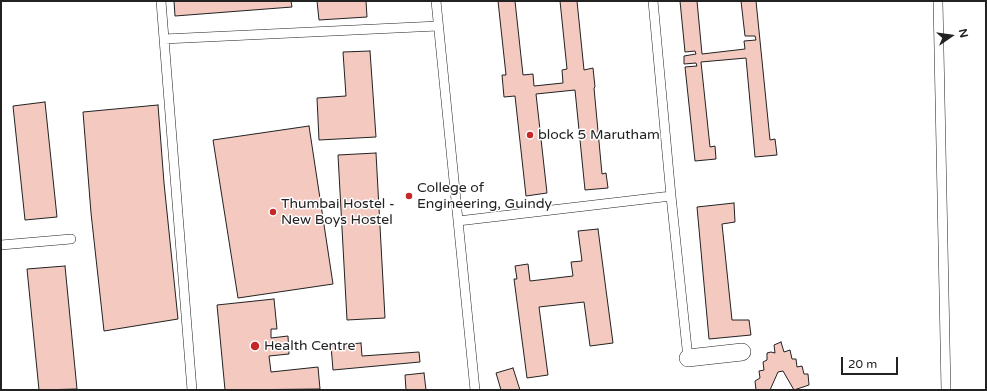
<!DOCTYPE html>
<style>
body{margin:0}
#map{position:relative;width:987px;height:391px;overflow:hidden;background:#fff;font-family:"Varela Round",sans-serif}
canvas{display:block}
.frame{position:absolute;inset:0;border:2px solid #222;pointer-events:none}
.north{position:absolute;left:931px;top:16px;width:40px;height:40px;-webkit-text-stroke:3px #fff;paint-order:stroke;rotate:77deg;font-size:11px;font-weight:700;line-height:16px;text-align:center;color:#222}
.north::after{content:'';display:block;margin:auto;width:14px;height:18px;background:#222;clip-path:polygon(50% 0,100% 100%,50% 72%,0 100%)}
.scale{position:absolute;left:841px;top:357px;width:57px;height:18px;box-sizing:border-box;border:2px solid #222;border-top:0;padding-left:5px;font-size:12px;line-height:14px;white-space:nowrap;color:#222;-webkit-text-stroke:3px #fff;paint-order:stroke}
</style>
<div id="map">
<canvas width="987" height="391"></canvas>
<div class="frame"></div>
<div class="north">N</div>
<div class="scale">20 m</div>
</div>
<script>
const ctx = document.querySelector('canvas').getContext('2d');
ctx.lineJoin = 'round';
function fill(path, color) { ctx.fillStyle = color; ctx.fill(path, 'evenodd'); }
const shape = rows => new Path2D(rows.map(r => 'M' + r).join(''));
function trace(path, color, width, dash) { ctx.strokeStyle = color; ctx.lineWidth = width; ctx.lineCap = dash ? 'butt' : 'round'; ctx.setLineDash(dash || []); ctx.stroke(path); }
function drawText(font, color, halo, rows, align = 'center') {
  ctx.font = font + ' "Varela Round",sans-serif'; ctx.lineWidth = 3; ctx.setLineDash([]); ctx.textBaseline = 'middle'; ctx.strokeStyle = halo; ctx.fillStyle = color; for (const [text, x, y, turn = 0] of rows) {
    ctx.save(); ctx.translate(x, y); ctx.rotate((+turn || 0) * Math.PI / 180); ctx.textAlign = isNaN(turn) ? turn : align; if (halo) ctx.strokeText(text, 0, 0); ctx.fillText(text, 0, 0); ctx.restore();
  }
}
const building = shape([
 [174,1,291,1,292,7,175,16,174,1],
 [317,1,366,1,367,17,319,20,317,1],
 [498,1,515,1,523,75,533,74,534,86,563,83,562,70,567,69,560,1,577,1,584,70,593,68,595,87,594,88,602,174,606,173,608,188,585,190,575,90,536,94,547,193,526,196,515,96,504,97,502,75,506,75,498,1],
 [680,1,697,1,702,54,745,49,744,41,756,40,755,36,745,36,741,1,756,1,770,140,775,139,777,155,755,157,746,58,701,62,710,147,715,146,716,159,695,161,685,67,697,66,696,63,684,64,684,56,696,54,695,51,685,52,680,1],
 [370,51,376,137,319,140,317,98,346,96,343,52,370,51],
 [45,102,57,217,25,220,13,106,45,102],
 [158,105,164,183,178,319,104,331,91,213,83,112,158,105],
 [309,126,333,284,238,298,213,140,309,126],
 [376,153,385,318,347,320,338,155,376,153],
 [734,203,735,222,722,224,732,320,749,320,751,335,709,339,697,207,734,203],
 [598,229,613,343,590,346,584,302,539,307,548,375,527,378,514,279,517,279,515,266,528,264,530,281,573,276,571,262,582,261,578,231,598,229],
 [65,266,77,389,39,390,27,269,65,266],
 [274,299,277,329,271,329,271,338,288,336,289,354,269,356,271,372,318,367,320,389,225,390,217,305,274,299],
 [781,342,784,352,790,350,792,359,796,359,797,367,802,366,804,374,808,374,809,385,794,390,783,371,778,372,770,390,756,390,755,381,760,378,759,371,764,370,763,362,767,360,767,353,771,352,775,353,774,345,781,342],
 [361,343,362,356,419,352,420,362,333,370,331,346,361,343],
 [513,368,520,390,501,390,496,373,513,368],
 [424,373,426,390,406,390,405,375,424,373]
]);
const service = shape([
 [161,1,192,390],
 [436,1,475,390],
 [653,1,671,196,688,358],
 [938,1,946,390],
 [164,39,438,26],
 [458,221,671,196],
 [1,245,71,239]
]);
const minor = shape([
 [688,358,742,352]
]);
const markers = [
 [530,135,4,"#c62828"],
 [409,196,4,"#c62828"],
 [273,212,4,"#c62828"],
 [255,346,5,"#c62828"]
];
const poiNames = [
 ["block 5 Marutham",538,135],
 ["College of",417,188],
 ["Engineering, Guindy",417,204],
 ["Thumbai Hostel -",281,204],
 ["New Boys Hostel",281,220],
 ["Health Centre",264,346]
];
fill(building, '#f3c9c0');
trace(building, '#222', 1);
trace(service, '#222', 10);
trace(minor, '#222', 18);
trace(service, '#fff', 9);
trace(minor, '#fff', 17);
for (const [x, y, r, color] of markers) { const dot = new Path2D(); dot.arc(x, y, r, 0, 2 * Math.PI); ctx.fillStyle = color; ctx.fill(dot); trace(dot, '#fff', 1.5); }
drawText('14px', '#222', '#fff', poiNames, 'left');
</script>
